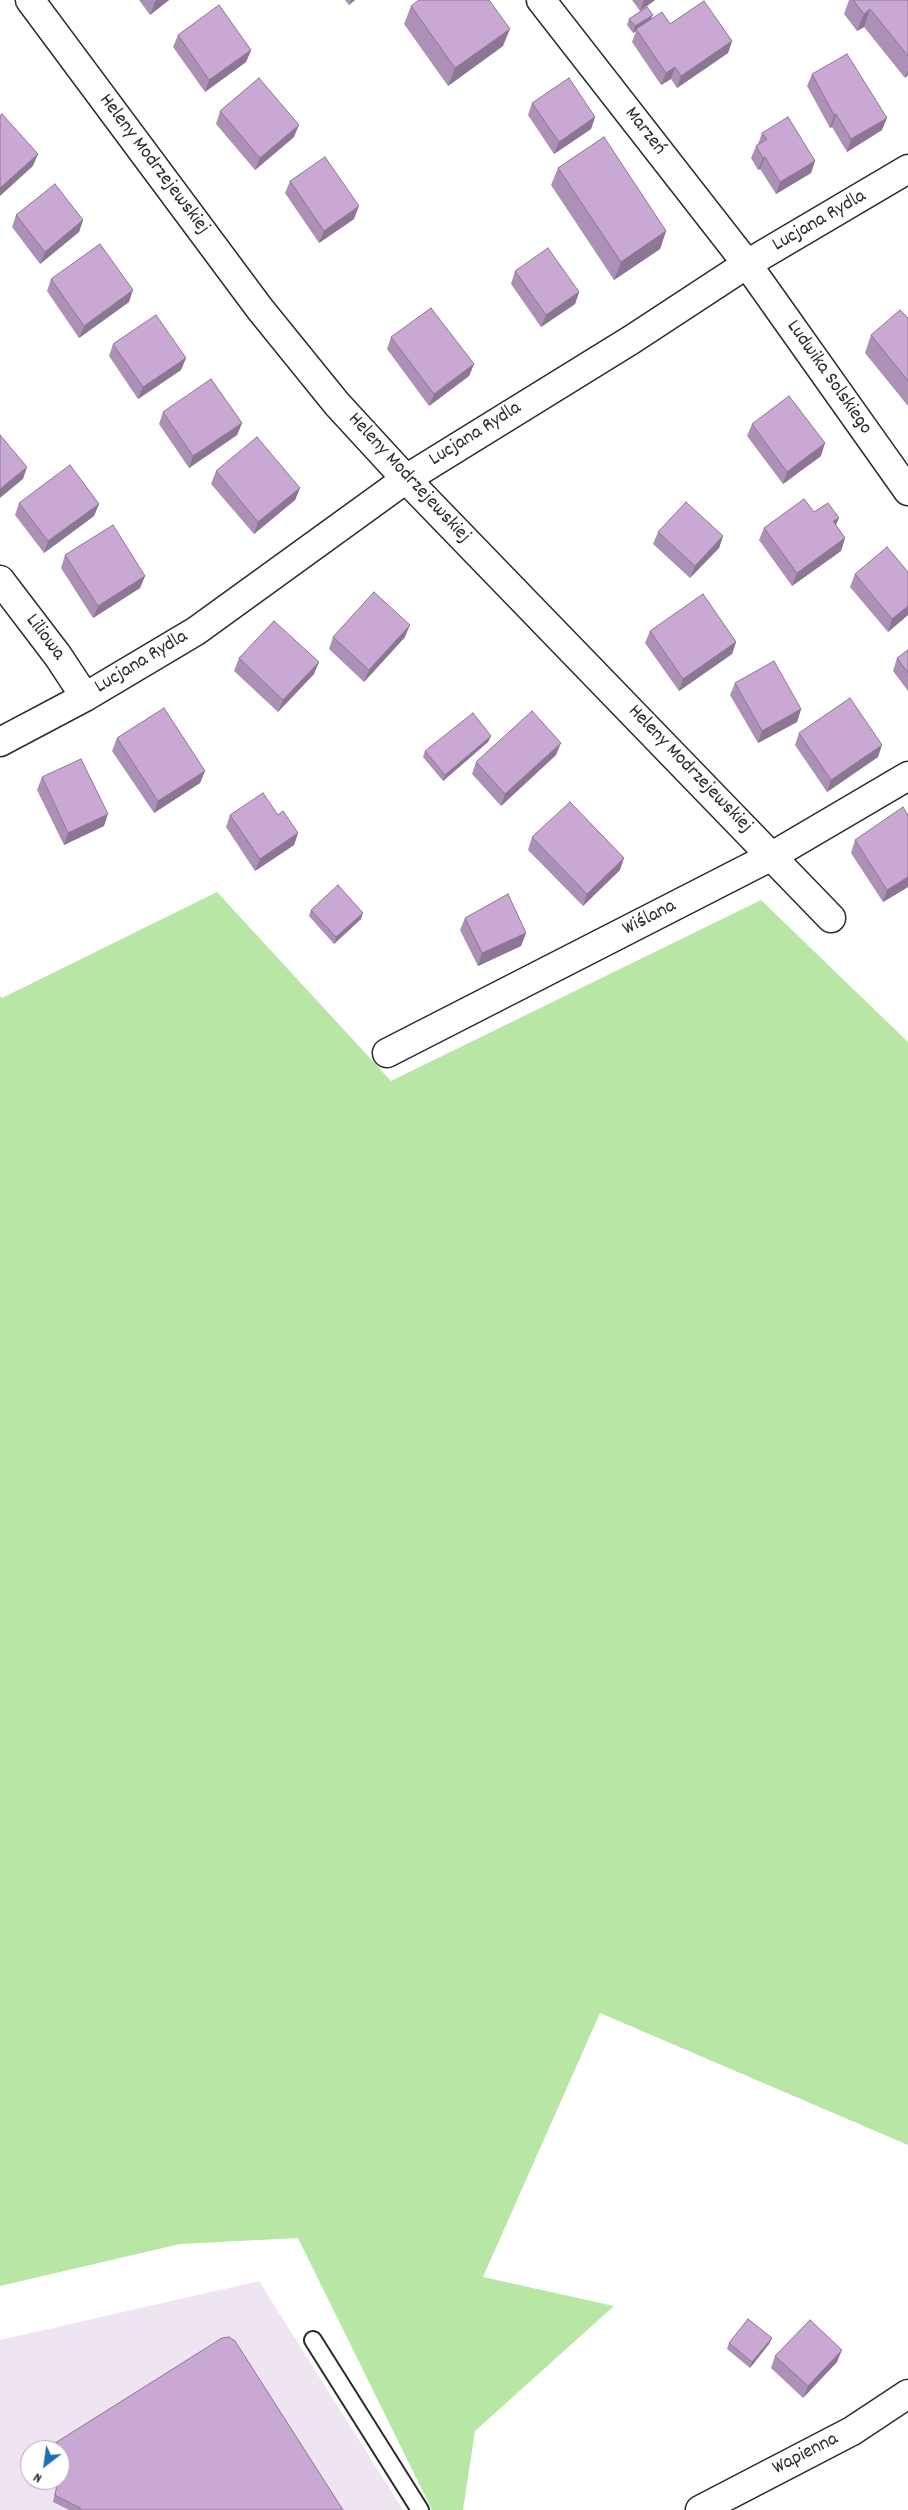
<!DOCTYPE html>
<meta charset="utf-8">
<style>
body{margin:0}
#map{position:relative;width:908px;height:2510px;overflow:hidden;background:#fff;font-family:Dekko,sans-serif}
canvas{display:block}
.north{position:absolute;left:20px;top:2440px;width:50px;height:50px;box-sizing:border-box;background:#fff;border:1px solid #aaa;border-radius:50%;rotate:210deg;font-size:14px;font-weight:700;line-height:20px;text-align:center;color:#2b2b2b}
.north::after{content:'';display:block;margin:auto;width:18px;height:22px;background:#1f6fb2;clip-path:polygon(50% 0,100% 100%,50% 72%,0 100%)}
</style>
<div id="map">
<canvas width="908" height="2510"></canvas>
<div class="north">N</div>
</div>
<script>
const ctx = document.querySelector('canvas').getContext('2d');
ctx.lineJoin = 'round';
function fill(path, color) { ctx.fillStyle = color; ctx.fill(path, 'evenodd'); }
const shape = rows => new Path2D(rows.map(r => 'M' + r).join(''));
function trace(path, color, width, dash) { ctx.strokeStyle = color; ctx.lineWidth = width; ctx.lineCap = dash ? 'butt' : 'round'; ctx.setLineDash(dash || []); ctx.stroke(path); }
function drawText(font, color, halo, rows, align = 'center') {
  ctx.font = font + ' Dekko,sans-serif'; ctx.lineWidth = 4.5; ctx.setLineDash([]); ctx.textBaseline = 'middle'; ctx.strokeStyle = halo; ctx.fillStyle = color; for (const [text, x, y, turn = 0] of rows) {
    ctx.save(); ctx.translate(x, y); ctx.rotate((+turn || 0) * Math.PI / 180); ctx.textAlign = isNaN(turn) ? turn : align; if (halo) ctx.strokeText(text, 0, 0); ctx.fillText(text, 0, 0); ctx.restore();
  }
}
const built = shape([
 [259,2281,403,2510,0,2510,0,2340],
 [30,2450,60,2450,60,2480,30,2480]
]);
const green = shape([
 [217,892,391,1081,761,900,908,1042,908,2145,600,2013,483,2277,614,2306,475,2431,463,2510,432,2510,298,2238,180,2244,0,2286,0,996,2,998]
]);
const service = shape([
 [313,2340,420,2510]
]);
const minor = shape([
 [30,0,260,309,337,404,406,479,831,918],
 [541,0,747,264,908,491],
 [0,580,58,656,85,697],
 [0,742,85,697,196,631,406,479,631,340,747,264,908,169],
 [387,1053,772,856,908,776],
 [700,2510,852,2431,908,2394]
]);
const wall = shape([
 [139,0,169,0,150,15],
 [345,0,355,0,349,5],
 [632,0,655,0,640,11],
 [849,0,908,0,908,75,905,78,864,27,857,31,844,14],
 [411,6,503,46,448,86,404,24],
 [629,19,651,19,732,41,728,53,677,88,671,79,661,85,632,42,636,31,633,33,627,25],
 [178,35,251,50,246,62,205,92,173,47],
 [812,74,882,130,847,152,832,127,830,128,807,86],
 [532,103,595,117,591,129,554,154,528,115],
 [220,111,294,137,255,170,216,124],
 [762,133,815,161,811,173,776,194,760,169,758,170,751,158,756,146,758,144],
 [558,168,666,231,660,249,614,280,551,185],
 [290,181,354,219,319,243,285,193],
 [16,215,83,220,79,232,40,264,12,227],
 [515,271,579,292,575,304,541,327,511,284],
 [51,279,129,302,79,338,47,291],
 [908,318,908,406,865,353,871,335],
 [391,337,474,364,469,376,429,406,387,349],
 [113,344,186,358,181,370,138,399,109,356],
 [163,412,242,423,237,435,189,468,159,424],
 [752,424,821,456,783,484,747,436],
 [216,471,300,488,295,500,254,534,211,484],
 [19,503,99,504,94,516,44,553,15,515],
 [814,512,836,525,845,538,841,551,792,586,759,540,764,528],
 [658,532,723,536,719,548,690,578,653,544],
 [65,555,145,576,140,588,93,618,61,568],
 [855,574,908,615,888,632,850,587],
 [650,631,736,642,732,654,679,691,645,643],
 [333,637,405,637,364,682,329,649],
 [908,650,908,691,893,671,897,658],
 [239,658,314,674,278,712,234,671],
 [735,683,801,709,797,722,758,743,730,695],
 [799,733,878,757,827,792,795,745],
 [491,736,488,742,443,781,423,757,425,751],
 [117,738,205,771,200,783,154,813,112,751],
 [556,755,501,806,472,774,476,762],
 [42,777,104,826,64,845,37,790],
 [230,815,278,815,298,833,294,845,255,871,226,827],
 [908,815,908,887,883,902,851,853,855,840],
 [532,837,620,870,583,906,528,850],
 [311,910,361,919,334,944,309,916],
 [465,918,526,933,521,946,478,966,460,930],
 [772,2338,769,2344,750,2368,727,2349,729,2343],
 [775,2356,837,2362,803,2398,771,2368],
 [55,2480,60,2480,343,2510,69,2510,53,2502,57,2483]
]);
const shadedWall = shape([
 [157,0,169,0,150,15,155,2],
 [351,0,355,0,349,5],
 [644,0,655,0,640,11],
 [870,9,864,27,857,31,864,14],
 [653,15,650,21,636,29,636,31,633,33,635,26],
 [510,29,503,46,448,86,455,68],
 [732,41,728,53,677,88,681,76],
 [251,50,246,62,205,92,209,80],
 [675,67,671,79,661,85,666,73],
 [908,70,908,75,905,78],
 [836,114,832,127,830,128,834,115],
 [595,117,591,129,554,154,559,142],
 [887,118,882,130,847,152,851,139],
 [299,125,294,137,255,170,260,158],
 [38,154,33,166,0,196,0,188],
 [765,157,760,169,758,170,763,158],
 [815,161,811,173,776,194,780,182],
 [359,206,354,219,319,243,324,231],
 [83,220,79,232,40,264,45,252],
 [666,231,660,249,614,280,621,262],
 [133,290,129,302,79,338,84,326],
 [579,292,575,304,541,327,546,315],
 [186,358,181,370,138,399,143,387],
 [474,364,469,376,429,406,434,394],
 [242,423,237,435,189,468,193,456],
 [825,443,821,456,783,484,787,472],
 [27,467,23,479,0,498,0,489],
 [300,488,295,500,254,534,258,522],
 [99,504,94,516,44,553,48,541],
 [839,518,834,530,833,521],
 [723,536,719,548,690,578,695,566],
 [845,538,841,551,792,586,797,573],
 [145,576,140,588,93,618,98,606],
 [908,606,908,615,888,632,892,619],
 [410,625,405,637,364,682,369,670],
 [736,642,732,654,679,691,683,679],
 [319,662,314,674,278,712,283,700],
 [801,709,797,722,758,743,762,731],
 [491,736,488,742,443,781,445,775],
 [561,743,556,755,501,806,505,794],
 [882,745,878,757,827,792,831,780],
 [205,771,200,783,154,813,158,801],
 [108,814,104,826,64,845,68,833],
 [298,833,294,845,255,871,260,859],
 [624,858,620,870,583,906,587,894],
 [908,877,908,887,883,902,887,890],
 [363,913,361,919,334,944,336,937],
 [526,933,521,946,478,966,482,953],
 [772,2338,769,2344,750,2368,752,2362],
 [842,2350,837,2362,803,2398,808,2386]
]);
const building = shape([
 [419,0,489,0,510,29,455,68,411,6,419,0],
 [853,0,908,0,908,56,870,9,864,14,853,0],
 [704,1,732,41,681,76,675,67,666,73,636,29,662,12,670,24,704,1],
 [219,5,251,50,209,80,178,35,219,5],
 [647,7,653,15,635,26,629,19,647,7],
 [847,54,887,118,851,139,836,114,834,115,812,74,847,54],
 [259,78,299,125,260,158,220,111,259,78],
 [569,78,595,117,559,142,532,103,569,78],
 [2,114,38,154,0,188,0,116,2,114],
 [788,117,815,161,780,182,765,157,763,158,756,146,767,139,762,133,788,117],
 [604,137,666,231,621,262,558,168,604,137],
 [325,157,359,206,324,231,290,181,325,157],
 [55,184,83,220,45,252,16,215,55,184],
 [100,244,133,290,84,326,51,279,100,244],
 [548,248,579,292,546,315,515,271,548,248],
 [431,308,474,364,434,394,391,337,431,308],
 [900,310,908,318,908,381,871,335,900,310],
 [156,315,186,358,143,387,113,344,156,315],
 [211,379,242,423,193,456,163,412,211,379],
 [789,396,825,443,787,472,752,424,789,396],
 [0,435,27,467,0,489,0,435],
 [257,437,300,488,258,522,216,471,257,437],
 [70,465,99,504,48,541,19,503,70,465],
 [804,499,814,512,828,503,839,518,833,521,845,538,797,573,764,528,804,499],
 [686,502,723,536,695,566,658,532,686,502],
 [113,525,145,576,98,606,65,555,113,525],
 [887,547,908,572,908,606,892,619,855,574,887,547],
 [374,592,410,625,369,670,333,637,374,592],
 [703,594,736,642,683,679,650,631,703,594],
 [274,621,319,662,283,700,239,658,274,621],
 [908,650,908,673,897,658,908,650],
 [774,661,801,709,762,731,735,683,774,661],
 [850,698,882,745,831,780,799,733,850,698],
 [164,708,205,771,158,801,117,738,164,708],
 [532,711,561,743,505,794,476,762,532,711],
 [473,713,491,736,445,775,425,751,473,713],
 [81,759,108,814,68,833,42,777,81,759],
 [263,793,278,815,283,811,298,833,260,859,230,815,263,793],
 [570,802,624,858,587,894,532,837,570,802],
 [903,807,908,815,908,877,887,890,855,840,903,807],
 [338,885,363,913,336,937,311,910,338,885],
 [508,894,526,933,482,953,465,918,508,894],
 [748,2319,772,2338,752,2362,729,2343,748,2319],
 [810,2320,842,2350,808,2386,775,2356,810,2320],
 [229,2337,235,2341,343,2510,81,2510,80,2508,55,2495,58,2480,60,2480,60,2450,44,2450,222,2338,229,2337]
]);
const streetNames = [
 ["Marzeń",644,132,52],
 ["Heleny Modrzejewskiej",153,165,53],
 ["Lucjana Rydla",820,222,-30],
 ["Ludwika Solskiego",828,378,55],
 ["Lucjana Rydla",476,435,-32],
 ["Heleny Modrzejewskiej",408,479,47],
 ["Liliowa",44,638,53],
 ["Lucjana Rydla",142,663,-31],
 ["Heleny Modrzejewskiej",689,770,46],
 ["Wiślana",650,919,-27],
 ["Wapienna",806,2455,-27]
];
fill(built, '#efe5f2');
fill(green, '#b8e6a4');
trace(service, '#2b2b2b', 20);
trace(minor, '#2b2b2b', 31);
trace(service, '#fff', 16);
trace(minor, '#fff', 28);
fill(wall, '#ad90b5');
fill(shadedWall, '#8d7694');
fill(building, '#c9a8d3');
trace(building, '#8d7694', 1);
drawText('20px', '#2b2b2b', '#fff', streetNames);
</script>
